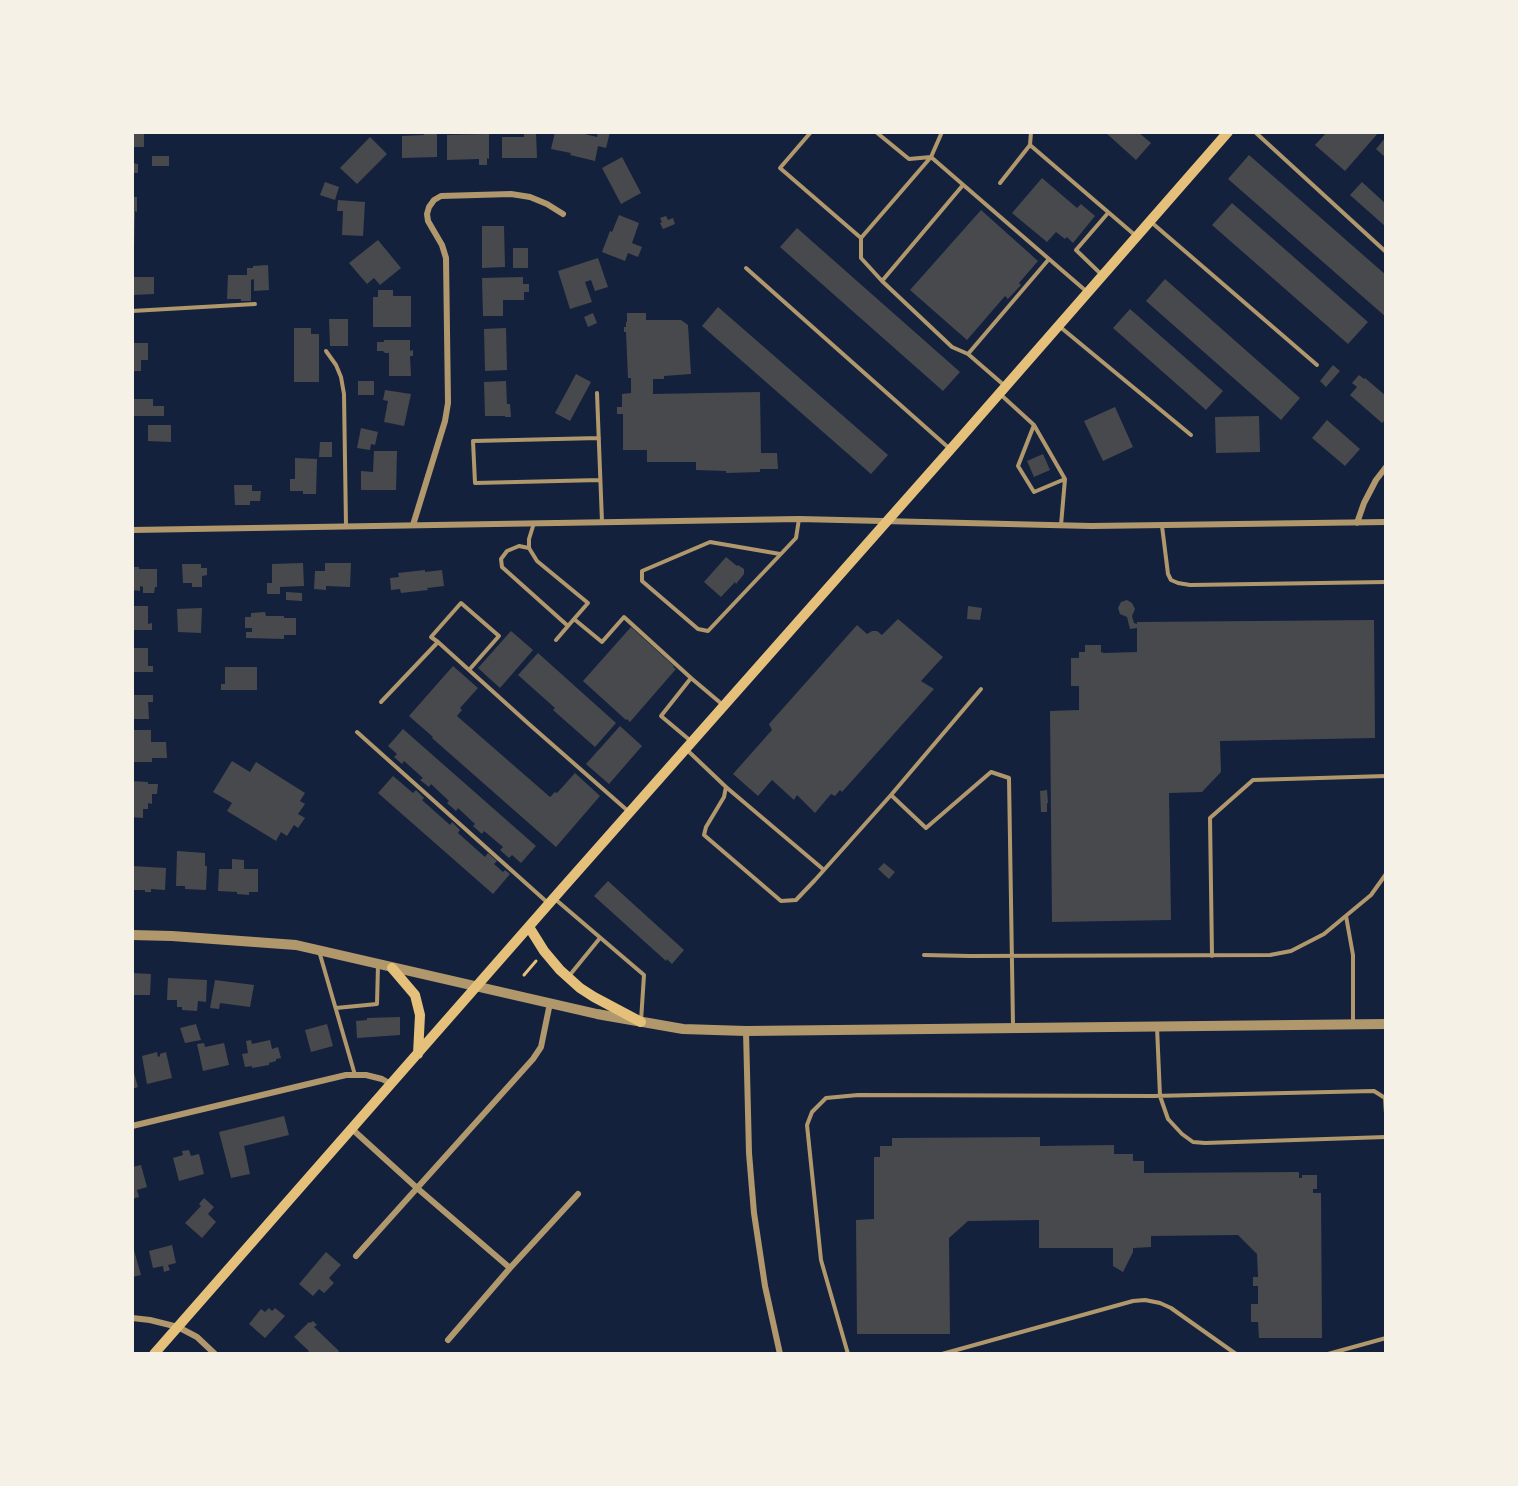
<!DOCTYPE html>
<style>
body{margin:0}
#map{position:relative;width:1518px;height:1486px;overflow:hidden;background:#14213d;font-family:"Archivo Narrow",sans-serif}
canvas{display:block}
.frame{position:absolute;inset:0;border:134px solid #f6f1e7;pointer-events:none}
</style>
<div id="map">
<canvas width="1518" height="1486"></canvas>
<div class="frame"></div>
</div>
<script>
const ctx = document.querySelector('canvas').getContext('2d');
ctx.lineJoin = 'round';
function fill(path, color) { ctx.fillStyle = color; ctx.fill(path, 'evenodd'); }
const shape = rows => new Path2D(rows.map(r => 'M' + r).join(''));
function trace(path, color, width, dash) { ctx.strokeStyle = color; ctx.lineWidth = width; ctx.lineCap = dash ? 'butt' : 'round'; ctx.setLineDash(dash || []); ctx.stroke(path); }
const building = shape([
 [132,132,144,132,144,147,132,147],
 [424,132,437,132,437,157,402,158,402,136,424,135],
 [524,132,536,132,537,158,502,158,502,137,524,137],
 [555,132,576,132,597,137,598,132,610,132,606,148,598,146,595,161,570,155,571,153,551,149],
 [1105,132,1138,132,1151,143,1136,160],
 [1327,132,1379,132,1345,171,1315,145],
 [489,134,489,159,487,158,487,165,479,165,479,159,447,160,447,135],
 [370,137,387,154,357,184,340,168],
 [1386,137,1386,158,1376,149],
 [1249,155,1386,275,1386,317,1228,179],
 [152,156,169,156,169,166,152,166],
 [622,157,641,193,621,204,602,168],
 [132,163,138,164,138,173,134,173,134,188,132,188],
 [1042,178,1077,208,1081,204,1095,216,1073,243,1067,237,1065,239,1056,232,1047,242,1012,213],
 [325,182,339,187,335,200,320,195],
 [1362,182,1386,204,1386,227,1350,195],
 [132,197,137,197,137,212,135,211,134,248,132,248],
 [338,200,365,202,363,236,342,235,343,211,337,211],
 [1232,203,1368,322,1348,344,1212,225],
 [981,210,1038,261,1019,283,1021,285,1008,299,1005,296,967,340,910,290],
 [619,215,639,223,632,243,642,247,638,257,628,253,625,261,602,252,610,231,612,232],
 [666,216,668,220,673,218,675,224,663,229,660,223,662,222,660,218],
 [482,226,504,226,505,267,482,268],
 [797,228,960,372,943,391,780,247],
 [378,240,401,268,380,285,374,278,367,284,349,263],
 [513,248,528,248,528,268,513,268],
 [598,258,608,287,595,291,591,280,585,282,592,302,570,309,558,271],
 [268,265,269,290,254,291,254,279,251,280,251,301,241,301,241,299,227,299,228,275,247,275,247,268,253,268,253,266],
 [132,277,154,277,154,294,132,295],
 [523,277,523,284,529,284,529,292,524,292,524,300,503,300,503,316,483,316,482,278],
 [1165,279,1300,398,1281,420,1146,301],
 [378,290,393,290,393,296,411,296,411,327,373,327,373,297,378,297],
 [718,307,888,455,871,474,702,326],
 [1130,309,1223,391,1206,410,1113,328],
 [593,313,597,323,588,327,584,317],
 [627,313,646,313,646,320,681,320,688,325,691,374,664,376,664,379,653,379,653,394,760,392,761,453,777,453,778,469,760,469,760,472,726,473,726,471,696,470,696,462,647,462,647,450,623,450,623,414,617,414,617,407,622,407,622,394,631,393,631,378,628,378,626,332,624,332,624,327,626,327,626,322,627,322],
 [329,319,348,319,348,346,330,346],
 [294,328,311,328,311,334,319,334,319,382,294,382],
 [506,328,507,370,485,371,484,329],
 [384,340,410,340,410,351,413,350,413,356,410,356,411,376,389,376,389,353,385,353,383,351,377,351,377,342,384,342],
 [132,343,148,343,148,360,141,360,141,371,132,371],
 [1333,365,1340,371,1326,387,1320,381],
 [576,374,591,382,570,421,555,413],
 [1359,375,1364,379,1365,378,1386,396,1386,419,1382,423,1350,395,1357,387,1352,383],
 [358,381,374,381,374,395,358,395],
 [506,381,507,404,510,404,511,417,505,417,505,416,485,416,484,382],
 [385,390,411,394,404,426,384,422,388,401,383,400],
 [132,399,153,399,153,406,164,406,164,416,132,416],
 [1115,407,1133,447,1103,461,1084,421],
 [1259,416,1260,452,1216,453,1215,417],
 [1327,420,1360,449,1345,466,1312,438],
 [148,425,171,425,171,442,148,441],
 [361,428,378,432,375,445,371,444,370,450,357,448],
 [320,442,332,442,332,457,319,457],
 [374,451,397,451,396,490,361,490,361,471,373,472],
 [1043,454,1050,470,1034,477,1027,461],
 [295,458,317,459,316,494,303,494,303,491,290,491,290,479,295,479],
 [234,485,252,485,252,491,261,491,260,501,250,501,250,505,235,505],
 [726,557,737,566,738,565,744,569,744,574,736,584,735,582,721,597,704,582],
 [303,563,304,586,280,587,280,594,267,594,267,583,272,583,272,564],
 [325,563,351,563,350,587,326,586,326,590,314,589,315,571,325,571],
 [182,564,201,564,201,568,207,568,207,575,202,576,202,587,192,587,192,583,183,583],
 [132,567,139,567,139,569,157,569,157,587,155,587,154,593,143,593,143,587,140,586,140,591,132,590],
 [425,570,425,572,442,570,444,586,427,588,428,590,401,593,400,589,391,590,390,578,399,577,398,573],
 [286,592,302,593,302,601,286,600],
 [1127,600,1132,603,1135,609,1132,616,1134,623,1137,624,1137,622,1374,620,1375,738,1220,741,1221,772,1202,792,1169,793,1171,920,1052,922,1050,711,1079,710,1079,686,1071,686,1071,658,1079,658,1079,652,1085,652,1085,645,1101,645,1101,652,1104,653,1137,652,1137,628,1130,629,1127,617,1120,614,1118,608,1121,602],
 [132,606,148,606,148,624,152,623,152,630,132,630],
 [968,606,982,608,980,620,967,619],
 [202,608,201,633,178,632,177,609],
 [265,612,266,616,284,616,284,618,296,618,296,635,284,635,284,639,246,638,246,632,252,632,252,628,245,628,245,617,251,617,251,613],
 [898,619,943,657,921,681,934,689,842,792,840,790,835,796,831,794,815,813,797,795,794,800,772,780,758,796,733,774,772,730,769,724,857,625,867,634,872,631,877,631,882,635],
 [631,627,674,666,673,667,676,669,630,722,627,719,626,720,583,681],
 [511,631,533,650,500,688,478,668],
 [132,648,148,648,148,666,153,666,153,672,132,672],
 [538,653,616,723,595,747,553,710,555,708,518,675],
 [453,666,478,688,460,708,462,710,457,716,550,797,555,792,557,793,575,773,600,796,556,847,432,738,433,737,409,716],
 [225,667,257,667,257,690,221,690,221,684,225,684],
 [132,695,153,695,153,702,148,702,149,719,132,719],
 [620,726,642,746,609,784,586,764],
 [403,729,536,846,521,863,512,855,509,858,500,850,503,847,484,831,482,834,473,826,475,824,458,808,456,811,447,803,449,801,431,784,429,787,420,780,423,778,404,761,402,764,394,757,397,754,388,746],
 [132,730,151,730,151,742,166,742,167,758,152,758,152,762,132,762],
 [232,761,250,772,256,762,305,793,300,801,305,804,298,814,305,818,298,828,294,825,287,836,281,832,276,841,227,811,232,803,213,792],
 [393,776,413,793,416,790,424,798,422,800,450,825,452,822,460,830,458,833,485,857,488,853,497,861,494,864,503,872,505,870,510,874,493,894,378,793],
 [132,781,148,782,148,784,158,784,157,794,152,794,152,804,148,803,148,809,143,809,143,818,132,817],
 [1047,790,1048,803,1047,803,1047,812,1041,812,1040,791],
 [177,851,205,853,205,866,207,866,206,890,185,889,185,886,176,886],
 [232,859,244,860,244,869,258,869,258,892,249,892,249,895,237,894,237,892,218,891,219,869,232,869],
 [884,863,895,872,889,879,878,869],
 [132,866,166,868,165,890,151,889,151,892,145,892,145,890,132,890],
 [608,881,684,950,672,964,667,959,666,961,594,896],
 [132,973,151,974,150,995,132,995],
 [168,978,207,980,206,1002,198,1001,197,1011,182,1010,182,1007,177,1007,177,1000,167,1000],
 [215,980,254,985,250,1007,220,1003,219,1009,210,1008],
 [400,1017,400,1035,357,1038,356,1021,367,1020,367,1018],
 [196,1024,201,1040,185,1043,180,1028],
 [327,1024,333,1046,311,1052,305,1030],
 [251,1040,252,1044,270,1040,272,1049,278,1047,281,1058,276,1059,276,1061,269,1063,269,1065,252,1068,252,1066,245,1067,242,1054,248,1053,246,1041],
 [204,1043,205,1047,224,1043,229,1065,203,1071,197,1044],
 [157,1052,158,1057,160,1056,160,1054,166,1052,172,1078,147,1084,142,1056],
 [132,1066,138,1087,132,1089],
 [284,1116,289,1135,244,1146,250,1174,231,1178,219,1132],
 [1040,1137,1040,1146,1114,1145,1114,1154,1133,1154,1133,1161,1144,1161,1144,1173,1299,1172,1299,1178,1302,1178,1302,1175,1317,1175,1317,1189,1313,1189,1313,1193,1321,1193,1322,1338,1259,1338,1258,1322,1251,1322,1251,1304,1258,1304,1258,1286,1253,1286,1253,1277,1258,1277,1257,1254,1238,1235,1151,1236,1151,1247,1133,1248,1133,1252,1123,1272,1113,1266,1113,1248,1039,1248,1039,1220,968,1221,949,1238,950,1334,857,1334,856,1220,874,1219,874,1157,880,1157,880,1146,892,1146,892,1138],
 [189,1150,191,1156,199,1154,204,1174,179,1181,173,1158,183,1155,182,1151],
 [141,1165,147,1187,137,1190,139,1197,132,1199,132,1167],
 [204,1198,214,1207,208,1214,216,1222,202,1238,185,1223,201,1206,199,1204],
 [132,1243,141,1275,132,1277],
 [172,1245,176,1263,168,1265,170,1270,164,1272,163,1266,153,1268,149,1251],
 [326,1252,341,1265,329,1278,334,1283,324,1293,319,1289,313,1296,299,1284],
 [269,1308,272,1311,275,1308,285,1316,265,1338,249,1324,261,1309,265,1312],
 [313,1321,317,1325,314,1327,339,1351,337,1354,306,1354,309,1351,294,1337,309,1322,310,1323]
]);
const path = shape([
 [524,975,536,961]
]);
const service = shape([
 [811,132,780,168,861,238,861,258,882,281,952,347,968,354,1005,386],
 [876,132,909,159,931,157,1086,291],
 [1255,132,1386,252],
 [1030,145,1031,132],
 [1000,183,1030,145,1136,236],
 [1151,222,1317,365],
 [861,238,931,157,942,132],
 [746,268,950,449],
 [1102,275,1076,250,1108,213],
 [882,281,963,185],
 [132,311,255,304],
 [1059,326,1191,435],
 [326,351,336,365,341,377,344,394,346,526],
 [968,354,1049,259],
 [597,393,602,522],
 [1000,394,1034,425,1065,479,1061,525],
 [1034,425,1018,466,1034,492,1065,479],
 [599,438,473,441,475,483,600,480],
 [534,523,529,539,529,548,537,561,588,603,574,619,602,642,624,617,691,678],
 [1162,526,1168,574,1171,580,1178,583,1190,585,1386,582],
 [529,548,519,546,507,551,501,559,502,567,568,626,574,619],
 [780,554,710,542,642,571,642,581,698,629,708,631,796,538,799,519],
 [556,640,568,626],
 [469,670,499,636,461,603,431,637,438,642,469,670,530,725,562,753,628,811],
 [381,702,438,642],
 [357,732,548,903],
 [692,742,661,716,691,678,723,705],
 [686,749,726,787,724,797,706,827,704,835,781,901,796,900,815,880,891,795,926,828,991,772,1009,778,1013,1025],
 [726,787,824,870],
 [891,795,981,689],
 [555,899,644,975,641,1021],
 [1346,916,1353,955,1353,1022],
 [319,951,355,1075],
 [924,955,970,956,1270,955,1291,951,1324,934,1371,895,1386,874],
 [1212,956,1210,818,1253,780,1386,776],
 [569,976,600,938],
 [336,1008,377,1004,378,965],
 [1157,1027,1160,1096,1168,1119,1182,1134,1193,1142,1205,1143,1386,1137],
 [848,1354,821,1260,807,1125,812,1112,826,1098,858,1095,1153,1096,1374,1091,1385,1098,1386,1114],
 [942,1354,1133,1301,1145,1300,1160,1303,1171,1308,1236,1354],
 [1328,1354,1386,1338]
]);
const minor = shape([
 [1357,523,1364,503,1376,480,1386,467],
 [413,525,445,421,448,403,446,258,442,245,428,221,427,214,429,207,434,200,441,196,511,194,530,197,547,204,563,214],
 [132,530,799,519,1091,526,1386,522],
 [746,1031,749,1153,754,1213,765,1286,780,1354],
 [132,1126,346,1075,366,1075,382,1079,391,1084],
 [352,1129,417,1188,510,1268,448,1340],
 [356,1256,533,1059,541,1047,550,1003],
 [510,1268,578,1194],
 [132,1318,150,1320,178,1327,197,1337,215,1354]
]);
const tertiary = shape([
 [132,935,172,936,296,945,597,1014,683,1029,746,1031,1386,1024]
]);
const secondary = shape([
 [529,927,544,951,560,970,580,988,594,997,641,1022],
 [392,968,415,995,420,1015,418,1054],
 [154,1354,560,891,950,450,1228,132]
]);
fill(building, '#48494c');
trace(path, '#e5c07b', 3);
trace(service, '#b1986c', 4);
trace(minor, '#b1986c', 6);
trace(tertiary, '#b1986c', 10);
trace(secondary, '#e5c07b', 10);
</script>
